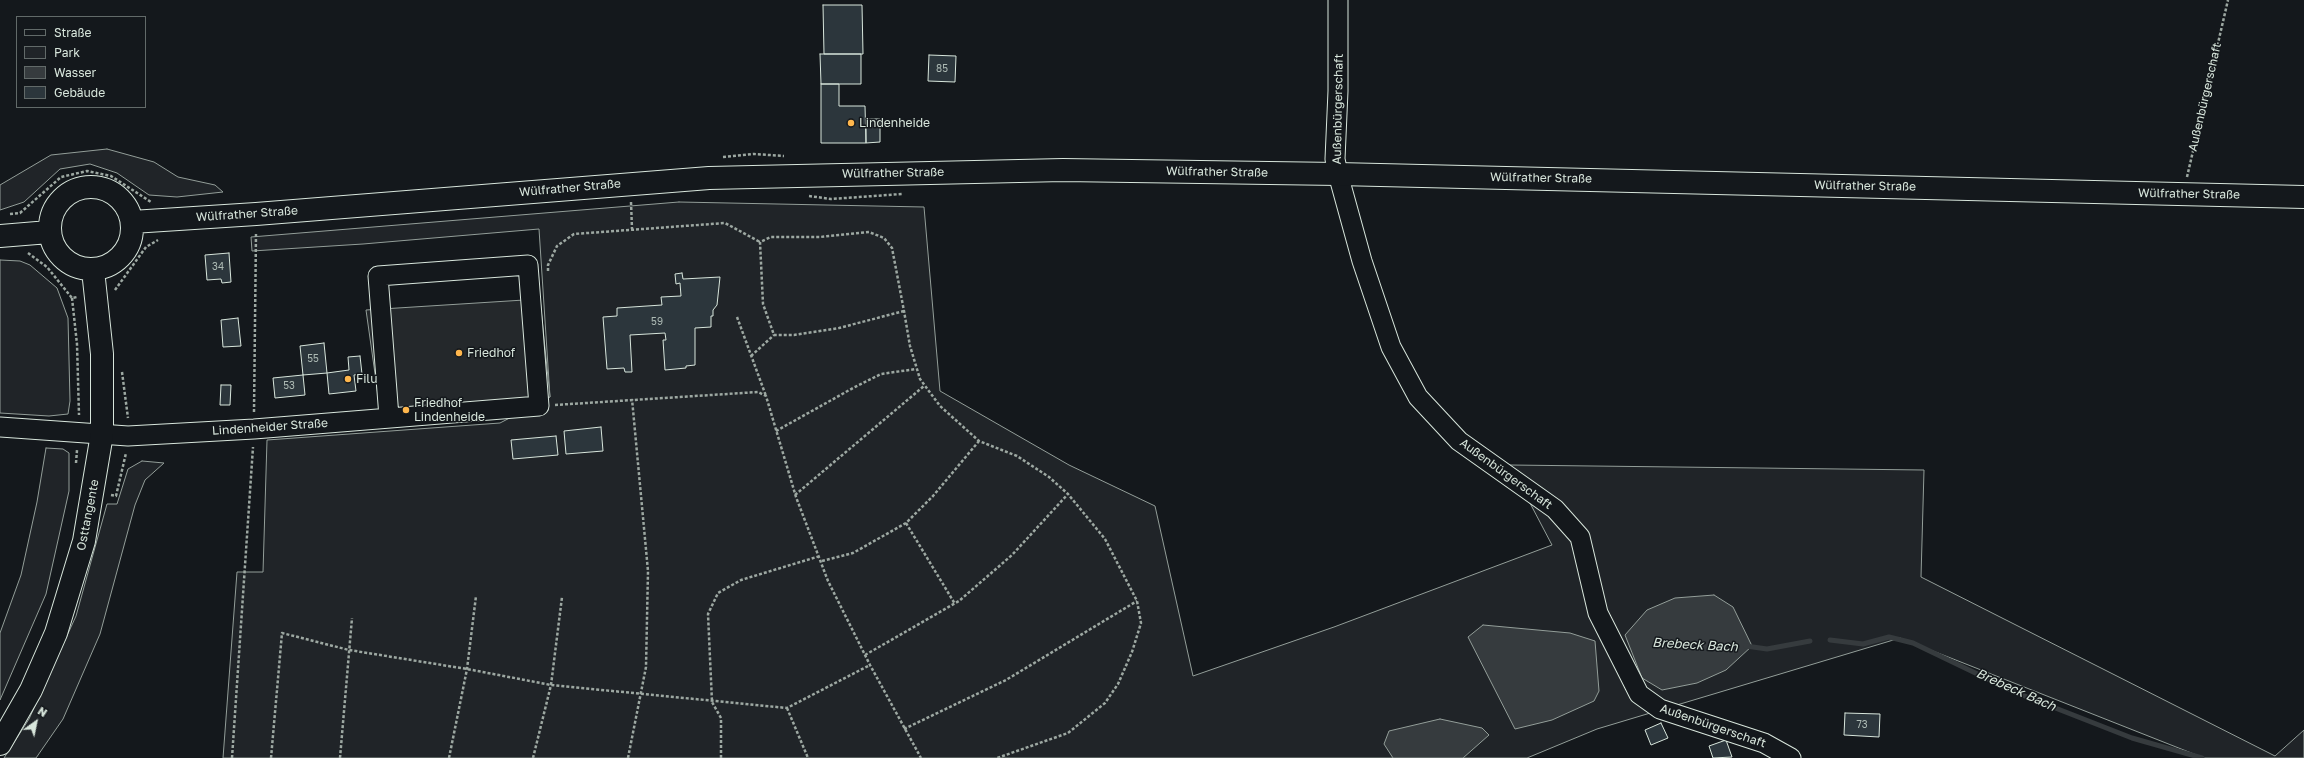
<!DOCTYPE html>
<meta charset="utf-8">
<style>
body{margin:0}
#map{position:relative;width:2304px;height:758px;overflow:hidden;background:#14181c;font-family:"Golos Text",sans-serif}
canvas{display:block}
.legend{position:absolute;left:16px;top:16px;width:130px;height:92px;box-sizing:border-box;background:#14181c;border:1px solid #626a69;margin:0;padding:5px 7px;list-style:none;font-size:12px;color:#d8e6dc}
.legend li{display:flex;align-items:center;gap:8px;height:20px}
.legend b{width:20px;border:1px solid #626a69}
.north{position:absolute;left:16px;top:702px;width:40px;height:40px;-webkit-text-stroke:3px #14181c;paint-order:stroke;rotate:33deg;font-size:11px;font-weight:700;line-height:16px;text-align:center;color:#d8e6dc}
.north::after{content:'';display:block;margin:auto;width:14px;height:18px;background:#d8e6dc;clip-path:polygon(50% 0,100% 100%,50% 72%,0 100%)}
</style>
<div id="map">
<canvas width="2304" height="758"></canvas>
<ul class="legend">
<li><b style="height:5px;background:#14181c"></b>Straße</li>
<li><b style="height:11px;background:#202428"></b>Park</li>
<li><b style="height:11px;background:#363b3e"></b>Wasser</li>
<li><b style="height:11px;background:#2c363c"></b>Gebäude</li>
</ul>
<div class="north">N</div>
</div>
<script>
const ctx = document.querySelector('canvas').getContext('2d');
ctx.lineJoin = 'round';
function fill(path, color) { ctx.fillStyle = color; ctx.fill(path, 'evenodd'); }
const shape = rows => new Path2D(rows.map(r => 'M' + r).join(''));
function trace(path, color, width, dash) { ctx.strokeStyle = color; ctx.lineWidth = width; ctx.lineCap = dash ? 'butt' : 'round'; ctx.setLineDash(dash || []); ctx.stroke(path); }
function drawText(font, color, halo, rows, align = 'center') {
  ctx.font = font + ' "Golos Text",sans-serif'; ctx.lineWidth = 3; ctx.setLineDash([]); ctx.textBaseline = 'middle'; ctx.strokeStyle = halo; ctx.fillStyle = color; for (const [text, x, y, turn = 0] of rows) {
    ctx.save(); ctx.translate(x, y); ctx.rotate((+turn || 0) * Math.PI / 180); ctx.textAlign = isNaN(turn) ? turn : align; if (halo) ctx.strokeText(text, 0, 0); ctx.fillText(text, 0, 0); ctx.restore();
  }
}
const green = shape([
 [107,149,154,162,178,177,215,185,223,192,177,197,149,195,117,173,90,164,60,169,24,202,0,210,0,185,51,155,107,149],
 [679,202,924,207,940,391,1069,465,1155,506,1193,676,1334,627,1552,545,1510,465,1924,470,1921,577,2275,756,2304,730,2304,758,2204,758,1900,638,1597,729,1527,758,223,758,237,572,263,572,267,440,500,423,550,397,539,229,363,244,252,251,251,237,679,202],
 [0,260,20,261,30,265,57,288,68,318,70,401,68,414,49,416,0,413,0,260],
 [46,448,63,449,69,453,69,491,46,594,0,700,0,633,21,575,37,502,46,448],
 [142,461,164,463,145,480,135,505,100,634,63,719,36,758,4,758,29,719,76,616,107,504,117,504,128,469,142,461]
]);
const parking = shape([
 [540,299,550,397,380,409,366,310,540,299]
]);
const water = shape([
 [1714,595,1733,607,1752,646,1726,670,1697,683,1662,690,1642,678,1625,635,1647,610,1675,598,1714,595],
 [1483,625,1570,633,1595,641,1599,691,1594,701,1552,720,1515,729,1468,637,1483,625],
 [1440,719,1482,728,1489,735,1463,758,1393,758,1384,744,1389,731,1440,719]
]);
const stream = shape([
 [1830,640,1863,644,1889,637,1913,643,2017,693,2132,738,2202,758],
 [1746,646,1767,649,1810,641]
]);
const building = shape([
 [823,5,862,5,863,54,824,54,823,5],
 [820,54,861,54,861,84,821,84,820,54],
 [929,55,956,56,955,82,928,81,929,55],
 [821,84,839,84,839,106,865,106,866,143,821,143,821,84],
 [866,119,880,119,880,142,866,143,866,119],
 [229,253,231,282,222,283,221,279,207,280,205,255,229,253],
 [682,273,683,279,720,277,717,305,713,310,713,316,711,316,711,327,695,328,695,365,686,366,686,368,665,370,663,340,666,340,665,333,630,335,632,372,625,372,624,368,607,369,603,317,617,316,617,308,662,305,661,297,681,296,680,283,676,284,675,274,682,273],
 [238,318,241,346,223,347,221,320,238,318],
 [324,343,327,373,303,375,300,346,324,343],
 [360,356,362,374,354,375,356,391,329,394,327,373,349,370,348,357,360,356],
 [303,375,305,395,275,398,273,378,303,375],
 [221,385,231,385,230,405,220,405,221,385],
 [601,427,603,451,566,454,564,431,601,427],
 [556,436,558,455,513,459,511,440,556,436],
 [1845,713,1880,714,1879,737,1844,735,1845,713],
 [1661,723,1668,738,1651,745,1645,730,1661,723],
 [1726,740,1732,757,1713,758,1709,746,1726,740]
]);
const path = shape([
 [723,157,754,154,784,156],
 [2187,177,2228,0],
 [809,196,831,199,902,194],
 [631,202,632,229],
 [10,214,20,213,61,177,87,171,111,176,151,202],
 [28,253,47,267,72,298,77,297],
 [548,271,548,265,557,246,574,234,725,223,760,242],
 [115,290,146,247,158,240],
 [72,298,77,344,79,415],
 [904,311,839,328,794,335,774,335,763,304,760,242,771,237,820,237,869,232,884,238,892,248,904,311,910,346,920,379,940,406,979,441,1017,456,1049,477,1068,494,1105,539,1137,601,1141,623,1132,652,1118,684,1105,703,1068,733,997,758],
 [737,317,766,396],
 [751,356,774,335],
 [122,372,128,418],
 [555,405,758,392,766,396,796,497,828,581,870,665,921,758],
 [254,412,256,233],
 [776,431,853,388,881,374,916,369],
 [76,463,77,450],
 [111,495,116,496,126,453],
 [795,495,924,386],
 [906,523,955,604],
 [822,561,853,553,906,523,933,496,979,441],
 [865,655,959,601,1012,555,1068,494],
 [787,708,808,758],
 [904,729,1006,680,1137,601],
 [232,758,253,447],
 [271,758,282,633,349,650,467,669,551,685,787,708,870,665],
 [340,758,352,618],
 [449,758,467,669,476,596],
 [533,758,551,685,562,597],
 [628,758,646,667,648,571,632,399],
 [721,758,721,718,712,702,708,614,718,593,741,580,820,556]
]);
const minor = shape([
 [1338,0,1338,91,1335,159,1338,174,1362,261,1391,347,1418,397,1459,441,1555,509,1580,537,1598,613,1639,694,1660,709,1764,743,1791,758],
 [0,427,128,436,254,429,539,406,528,265,378,276,389,417]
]);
const major = shape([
 '50 228a41 41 0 1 1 82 0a41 41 0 1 1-82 0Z',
 [132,222,256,214,709,178,1063,170,1338,174,2304,197],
 [0,236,49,232],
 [0,744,31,690,56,633,84,541,102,434,102,354,93,270]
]);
const markers = [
 [851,123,4,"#ffb74d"],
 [459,353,4,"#ffb74d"],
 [348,379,4,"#ffb74d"],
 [406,410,4,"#ffb74d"]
];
const numberNames = [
 ["85",942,69],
 ["34",218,267],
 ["59",657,322],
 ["55",313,359],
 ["53",289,386],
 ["73",1862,725]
];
const streetNames = [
 ["Außenbürgerschaft",2205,97,-77],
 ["Außenbürgerschaft",1338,109,-89],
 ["Wülfrather Straße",1217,172,1],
 ["Wülfrather Straße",893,173,-1],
 ["Wülfrather Straße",1541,178,1],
 ["Wülfrather Straße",1865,186,1],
 ["Wülfrather Straße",570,188,-5],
 ["Wülfrather Straße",2189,194,1],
 ["Wülfrather Straße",247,214,-4],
 ["Lindenheider Straße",270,427,-4],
 ["Außenbürgerschaft",1506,474,36],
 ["Osttangente",88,515,-79],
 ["Außenbürgerschaft",1713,726,19]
];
const poiNames = [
 ["Lindenheide",859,123],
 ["Friedhof",467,353],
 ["Filu",356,379],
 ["Friedhof",414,403],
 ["Lindenheide",414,417]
];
const waterNames = [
 ["Brebeck Bach",1695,645,3],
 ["Brebeck Bach",2016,690,24]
];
fill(green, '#202428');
trace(green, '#939e99', 1);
fill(parking, '#24282b');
trace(parking, '#939e99', 1);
fill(water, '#363b3e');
trace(water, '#939e99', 1);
trace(stream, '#363b3e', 5);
fill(building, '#2c363c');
trace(building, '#d8e6dc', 1);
trace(minor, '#d8e6dc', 21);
trace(major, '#d8e6dc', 24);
trace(path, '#9da8a2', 2.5, [3, 2]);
trace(minor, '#14181c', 19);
trace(major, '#14181c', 22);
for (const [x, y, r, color] of markers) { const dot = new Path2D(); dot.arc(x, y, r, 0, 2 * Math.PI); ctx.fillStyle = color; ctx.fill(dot); trace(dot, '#14181c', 1.5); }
drawText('10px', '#adbab4', null, numberNames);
drawText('12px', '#d8e6dc', '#14181c', streetNames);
drawText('12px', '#d8e6dc', '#14181c', poiNames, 'left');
drawText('italic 13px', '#d8e6dc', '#14181c', waterNames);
</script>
